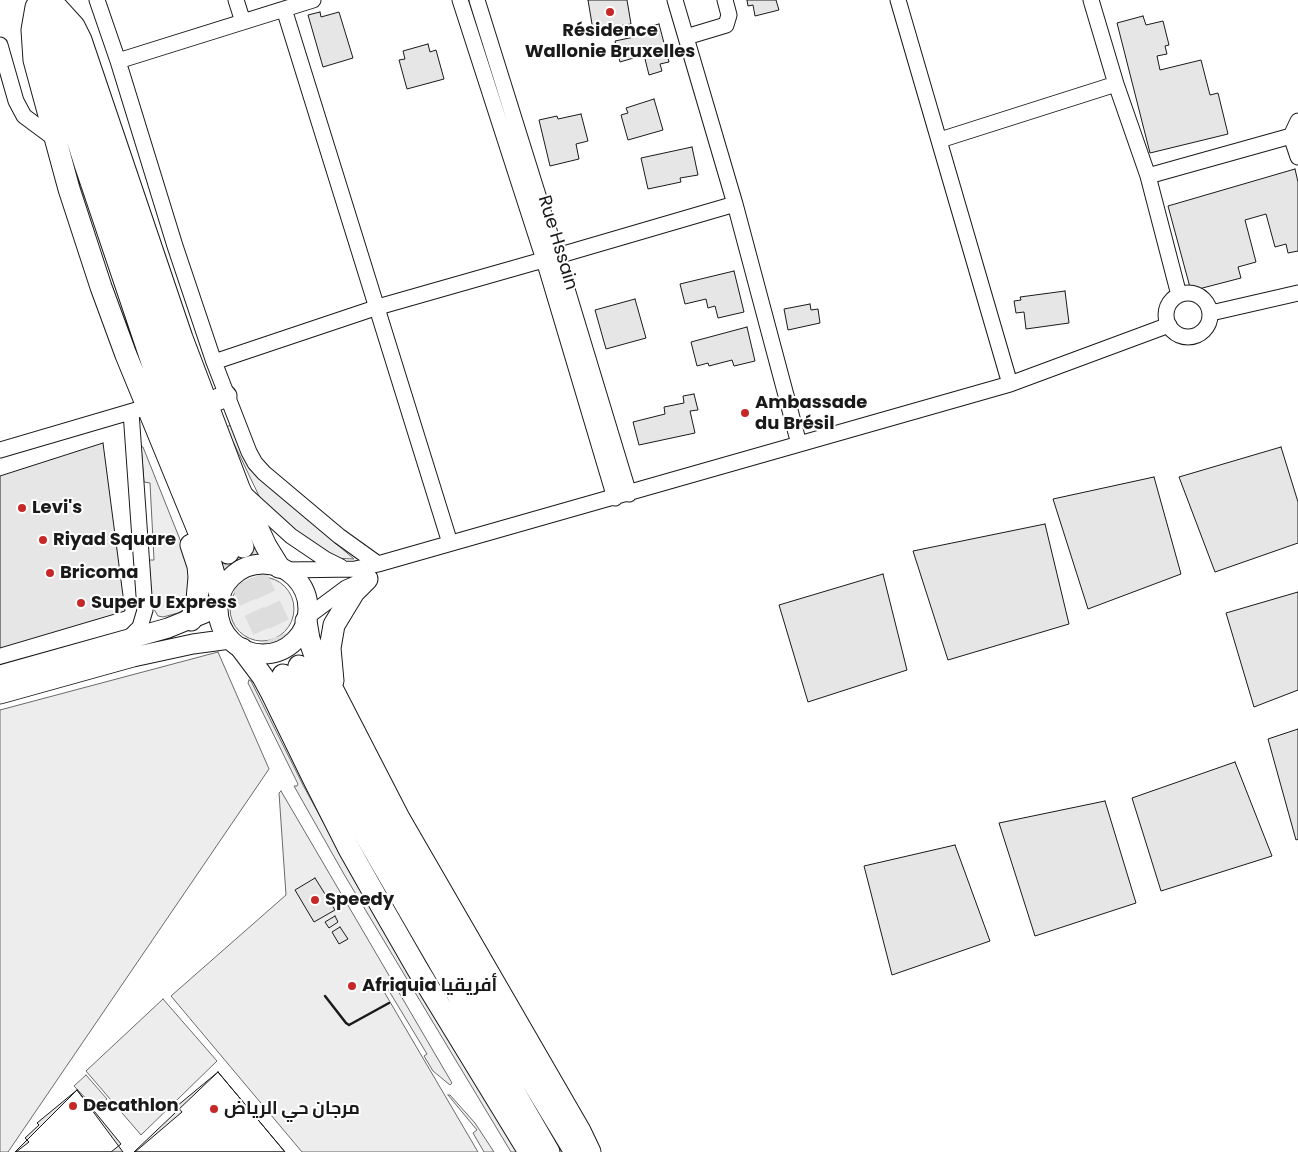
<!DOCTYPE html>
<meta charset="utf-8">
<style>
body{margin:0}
canvas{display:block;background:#fff}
</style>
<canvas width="1298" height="1152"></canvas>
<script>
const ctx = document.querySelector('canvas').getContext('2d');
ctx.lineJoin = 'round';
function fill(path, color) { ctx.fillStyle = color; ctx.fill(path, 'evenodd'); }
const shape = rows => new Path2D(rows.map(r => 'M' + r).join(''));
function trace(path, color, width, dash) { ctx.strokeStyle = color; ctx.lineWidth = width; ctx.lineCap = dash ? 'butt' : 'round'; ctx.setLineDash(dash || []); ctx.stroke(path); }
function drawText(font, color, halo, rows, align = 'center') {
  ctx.font = font + ' Poppins,Cairo,sans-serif'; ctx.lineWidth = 4; ctx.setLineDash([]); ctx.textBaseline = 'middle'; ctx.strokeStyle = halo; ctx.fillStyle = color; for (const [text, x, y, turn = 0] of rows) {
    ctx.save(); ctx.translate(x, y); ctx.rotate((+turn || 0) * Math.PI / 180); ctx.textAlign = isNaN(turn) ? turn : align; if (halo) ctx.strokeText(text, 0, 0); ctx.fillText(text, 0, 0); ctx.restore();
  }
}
const built = shape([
 [231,425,283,498,354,559,331,558,277,520,260,498,226,427,231,425],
 [141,446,143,447,183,547,189,573,187,600,183,610,178,613,163,617,158,616,152,606,149,560,154,560,150,483,144,482,141,446],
 '230 609a32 32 0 1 1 64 0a32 32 0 1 1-64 0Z',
 [218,652,269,769,8,1152,0,1152,0,710,218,652],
 [249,680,251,681,303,785,350,871,517,1152,511,1152,345,876,294,786,297,786,298,784,248,683,249,680],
 [281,791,452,1083,450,1085,433,1071,424,1056,427,1054,380,976,376,978,478,1152,302,1152,171,996,286,895,279,793,281,791],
 [163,999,217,1061,141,1135,86,1071,163,999],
 [86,1075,107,1099,96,1109,74,1086,86,1075],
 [448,1095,450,1095,475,1123,494,1152,484,1152,473,1133,477,1130,448,1095]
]);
const building = shape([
 [588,0,627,0,631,24,593,30,588,0],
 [747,0,776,0,779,10,755,16,753,5,748,6,747,0],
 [320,12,321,17,339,12,353,58,323,67,308,15,320,12],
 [1143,16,1146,25,1163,21,1169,45,1165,46,1167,54,1157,56,1160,70,1201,60,1210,95,1218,93,1228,134,1150,153,1117,23,1143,16],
 [659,24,669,62,660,64,662,71,649,75,644,55,620,62,615,41,634,37,633,31,659,24],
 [428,44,430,52,436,50,444,79,407,89,399,60,405,59,403,51,428,44],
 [654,99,663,130,628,140,621,115,628,113,626,108,654,99],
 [581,114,588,141,576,144,579,159,550,166,539,120,557,116,558,119,581,114],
 [692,147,698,175,680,178,681,182,648,189,641,158,692,147],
 [1295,169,1298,182,1298,251,1288,253,1286,244,1275,247,1266,214,1245,220,1256,262,1238,267,1241,278,1191,291,1168,206,1295,169],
 [734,271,744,312,718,318,715,306,708,308,706,299,685,304,680,284,734,271],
 [1065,291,1069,323,1026,329,1024,312,1016,313,1014,301,1021,300,1020,297,1065,291],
 [635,299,646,338,606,349,595,310,635,299],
 [810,304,811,310,818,309,820,323,788,330,784,309,810,304],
 [747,327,755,361,734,366,732,360,709,366,708,363,697,366,691,342,747,327],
 [694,394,698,410,690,411,695,433,639,445,633,422,665,414,664,407,684,403,683,396,694,394],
 [103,443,125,611,0,648,0,476,103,443],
 [1281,447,1298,502,1298,543,1215,572,1179,477,1281,447],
 [1154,477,1181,574,1088,609,1053,499,1154,477],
 [1045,524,1069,624,948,660,913,551,1045,524],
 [883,574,907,670,808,702,779,605,883,574],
 [1298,592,1298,690,1254,707,1226,613,1298,592],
 [1298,729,1298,839,1296,840,1268,739,1298,729],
 [1235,762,1272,856,1161,891,1132,798,1235,762],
 [1105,801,1136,903,1035,936,999,823,1105,801],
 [955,845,990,941,892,975,864,866,955,845],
 [315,878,335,910,314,922,295,890,315,878],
 [335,916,338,922,329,928,325,922,335,916],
 [340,927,348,939,339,944,332,932,340,927],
 [218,1072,285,1152,135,1152,182,1112,177,1106,218,1072],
 [218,1072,285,1152,134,1152,218,1072],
 [77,1090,121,1144,111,1152,16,1152,29,1142,25,1138,39,1125,37,1123,77,1090],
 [77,1090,123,1152,15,1152,77,1090]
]);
const highwayTunnel = shape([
 [243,547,299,666],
 [228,553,283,675]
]);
const minor = shape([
 [97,0,118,61,175,246,214,362,249,452,255,463,264,473,339,536,378,564],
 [236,0,243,22],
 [460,0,544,260,615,498],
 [477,0,557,256,629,494],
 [675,0,735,204,799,444],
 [898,0,1010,384],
 [1091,0,1116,84,1148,176,1179,295],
 [284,9,450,543],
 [686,37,726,25,729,15,725,0],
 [0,45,16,101,24,116,55,139],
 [118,61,313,0],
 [1298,121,1291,136,1298,157],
 [940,140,1116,84],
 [1148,176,1291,136],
 '1166 315a22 22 0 1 1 44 0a22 22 0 1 1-44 0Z',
 [1211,313,1298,293],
 [214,362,378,307,557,256,735,204],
 [0,450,140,409],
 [246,495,291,536,325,559,341,567],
 [285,570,355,569,378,564,1010,384,1169,325],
 [307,617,346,588,360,582],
 [128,639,140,627,145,610,131,412]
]);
const major = shape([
 '218 609a45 45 0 1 1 90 0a45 45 0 1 1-90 0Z',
 [0,675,168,628,205,613],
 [0,694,133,657,193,644,230,639]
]);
const highway = shape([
 [53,3,74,26,81,40,182,338,239,488,266,546,279,567],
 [36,7,32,30,34,60,69,189,101,287,126,355,209,557,220,595],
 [38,14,85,164,165,401,228,553],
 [57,16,103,159,183,394,243,547],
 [207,404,226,396],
 [191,620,197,600,199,577,198,566,191,545],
 [306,621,309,639,314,653,399,818,580,1131,590,1152],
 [242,649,263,677,271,692,314,780,349,849,383,909,418,970,529,1152],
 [299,666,384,828,453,950,575,1152],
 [283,675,367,838,549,1152],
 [333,681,330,648,334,625,354,592,367,579]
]);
const wall = shape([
 [325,996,346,1023,349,1025,389,1003]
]);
const markers = [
 [610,12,5,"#c62828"],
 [745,413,5,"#c62828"],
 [22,508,5,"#c62828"],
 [43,540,5,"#c62828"],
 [50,573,5,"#c62828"],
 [81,603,5,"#c62828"],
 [315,900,5,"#c62828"],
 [352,986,5,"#c62828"],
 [73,1106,5,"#c62828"],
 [214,1109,5,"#c62828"]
];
const poiNames = [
 ["Résidence",610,31,"center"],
 ["Wallonie Bruxelles",610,52,"center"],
 ["Ambassade",755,403],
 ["du Brésil",755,424],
 ["Levi's",32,508],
 ["Riyad Square",53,540],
 ["Bricoma",60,573],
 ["Super U Express",91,603],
 ["Speedy",325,900],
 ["Afriquia أفريقيا",362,986],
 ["Decathlon",83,1106],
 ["مرجان حي الرياض",224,1109]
];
const streetNames = [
 ["Rue Hssain",557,243,73]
];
fill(built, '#ededed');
trace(built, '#6a6a6a', 1);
fill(building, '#e6e6e6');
trace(building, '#1a1a1a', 1);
trace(highwayTunnel, '#ddd', 21, [21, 11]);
trace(minor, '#1a1a1a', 17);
trace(major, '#1a1a1a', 21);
trace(highway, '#1a1a1a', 23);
trace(minor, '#fff', 15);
trace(major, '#fff', 19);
trace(highway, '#fff', 21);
trace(wall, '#1a1a1a', 2.5);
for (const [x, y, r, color] of markers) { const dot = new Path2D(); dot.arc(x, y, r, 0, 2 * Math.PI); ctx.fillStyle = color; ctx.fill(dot); trace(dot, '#fff', 2); }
drawText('bold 18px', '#1a1a1a', '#fff', poiNames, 'left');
drawText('18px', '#1a1a1a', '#fff', streetNames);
</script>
